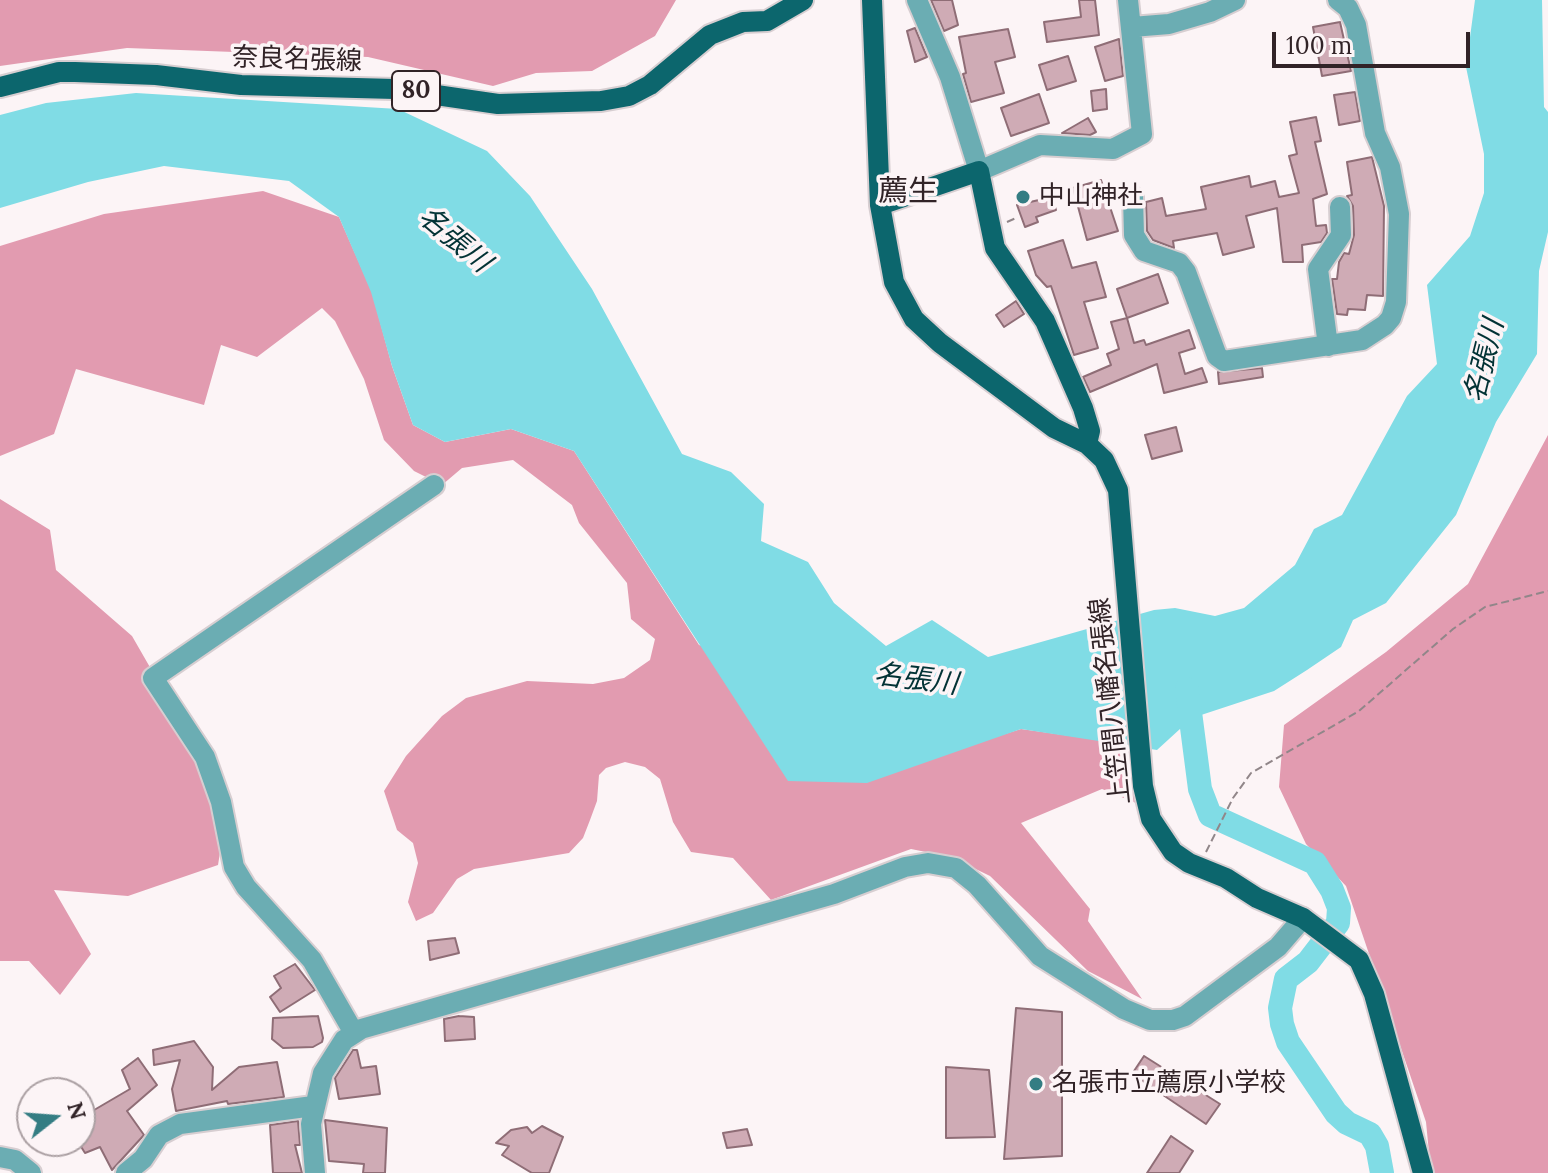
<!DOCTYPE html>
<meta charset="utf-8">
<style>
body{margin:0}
#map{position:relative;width:1548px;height:1173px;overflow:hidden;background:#fcf4f6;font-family:Lora,serif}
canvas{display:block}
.north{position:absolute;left:16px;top:1077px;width:80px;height:80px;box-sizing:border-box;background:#fcf4f6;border:2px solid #aba0a3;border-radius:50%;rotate:73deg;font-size:22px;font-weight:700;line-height:32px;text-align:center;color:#312327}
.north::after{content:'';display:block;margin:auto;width:28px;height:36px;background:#347d83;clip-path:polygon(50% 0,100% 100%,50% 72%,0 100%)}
.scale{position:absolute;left:1272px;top:32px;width:198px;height:36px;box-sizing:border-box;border:4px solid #312327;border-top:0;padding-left:10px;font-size:24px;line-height:28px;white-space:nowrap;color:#312327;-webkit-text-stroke:6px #fcf4f6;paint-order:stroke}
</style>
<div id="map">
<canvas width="1548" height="1173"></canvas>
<div class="north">N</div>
<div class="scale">100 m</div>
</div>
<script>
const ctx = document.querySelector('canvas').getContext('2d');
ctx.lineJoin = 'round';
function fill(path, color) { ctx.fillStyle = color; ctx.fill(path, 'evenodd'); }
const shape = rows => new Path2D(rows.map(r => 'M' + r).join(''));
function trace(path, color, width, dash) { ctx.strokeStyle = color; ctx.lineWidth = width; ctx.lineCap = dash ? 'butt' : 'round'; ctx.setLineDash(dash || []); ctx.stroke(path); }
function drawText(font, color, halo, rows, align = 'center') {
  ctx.font = font + ' Lora,"Noto Sans JP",serif'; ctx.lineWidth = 7; ctx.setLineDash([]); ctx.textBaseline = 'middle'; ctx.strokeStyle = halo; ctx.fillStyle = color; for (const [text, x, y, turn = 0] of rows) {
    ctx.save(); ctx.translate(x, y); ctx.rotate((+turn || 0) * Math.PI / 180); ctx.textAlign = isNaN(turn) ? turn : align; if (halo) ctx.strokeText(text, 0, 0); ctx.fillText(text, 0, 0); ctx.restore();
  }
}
const forest = shape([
 [0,0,676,0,655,36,592,71,536,73,493,86,368,57,127,48,0,66],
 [263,191,339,217,372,292,392,366,413,425,445,442,511,429,574,451,699,645,995,737,1021,729,1128,744,1136,803,1102,789,1021,823,1090,909,1088,921,1142,999,1088,971,990,876,951,857,911,849,771,900,733,858,691,852,673,822,660,779,645,767,625,762,606,768,599,775,597,801,590,820,583,838,569,853,474,869,457,879,433,913,416,921,408,902,418,863,413,843,397,830,384,791,406,756,442,716,466,698,527,681,593,684,624,678,650,660,655,639,631,619,627,583,579,523,572,505,513,460,462,468,442,485,414,471,384,440,364,379,335,321,322,308,257,357,221,345,204,405,76,369,54,434,0,456,0,246,104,214],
 [1548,435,1548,1173,1431,1173,1426,1122,1346,886,1306,844,1279,787,1284,725,1386,652,1468,584],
 [0,499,50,530,56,570,132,636,228,803,218,865,128,896,54,890,91,954,60,995,29,961,0,961]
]);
const water = shape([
 [1475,0,1542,0,1544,107,1548,112,1548,232,1539,271,1537,354,1496,422,1456,515,1386,603,1353,620,1341,647,1307,670,1274,691,1192,718,1157,750,1021,729,867,783,788,781,574,451,511,429,445,442,413,425,392,366,371,292,339,217,289,181,164,166,88,182,0,208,0,115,46,103,136,93,398,109,487,151,530,196,592,289,682,454,731,472,764,504,761,541,808,562,834,603,886,646,932,620,988,657,1154,610,1175,608,1215,616,1244,608,1295,565,1314,529,1342,515,1407,396,1437,364,1427,285,1470,236,1484,193,1484,154,1466,67]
]);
const river = shape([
 [1187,689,1200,789,1210,815,1315,863,1332,890,1339,908,1338,923,1308,962,1286,979,1280,1008,1282,1024,1288,1042,1336,1113,1347,1123,1370,1134,1377,1146,1382,1173]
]);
const building = shape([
 [931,0,952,0,958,25,944,31,931,0],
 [1079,0,1095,0,1099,35,1047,42,1044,22,1081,17,1079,0],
 [1340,22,1351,71,1322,76,1313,27,1340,22],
 [915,28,927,57,915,62,907,31,915,28],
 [1008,29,1015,57,995,62,1004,93,971,102,963,74,966,73,959,37,1008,29],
 [1119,39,1123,76,1105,81,1095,47,1119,39],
 [1068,56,1076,81,1047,90,1039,65,1068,56],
 [1106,89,1107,109,1093,111,1091,91,1106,89],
 [1355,92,1360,121,1339,125,1334,95,1355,92],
 [1039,94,1049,123,1011,136,1001,108,1039,94],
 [1316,117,1321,141,1315,142,1327,194,1313,199,1316,226,1326,225,1327,233,1321,242,1302,245,1303,262,1283,262,1277,208,1246,216,1254,247,1223,255,1217,233,1173,241,1174,248,1153,240,1147,231,1146,202,1162,198,1166,216,1206,209,1201,187,1249,176,1251,187,1275,181,1279,197,1299,193,1289,156,1297,154,1290,122,1316,117],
 [1088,118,1096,132,1090,135,1062,133,1088,118],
 [1372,157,1384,206,1383,296,1367,295,1365,310,1348,309,1347,315,1337,314,1332,279,1337,279,1339,262,1344,253,1349,254,1354,235,1353,206,1347,196,1352,195,1347,162,1372,157],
 [1101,180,1118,231,1087,240,1073,188,1101,180],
 [1052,197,1056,210,1036,217,1038,222,1025,227,1017,205,1052,197],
 [1063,240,1072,268,1096,262,1106,297,1084,302,1098,348,1074,355,1051,286,1047,287,1036,275,1028,251,1063,240],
 [1158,274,1168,303,1127,318,1117,289,1158,274],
 [1016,301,1024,314,1004,327,996,315,1016,301],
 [1127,318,1134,343,1144,340,1146,345,1189,330,1195,348,1179,353,1185,374,1202,368,1207,382,1164,393,1157,364,1090,392,1083,377,1111,365,1107,354,1119,349,1111,322,1127,318],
 [1262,368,1263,377,1219,384,1218,372,1262,368],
 [1176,427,1182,451,1152,459,1145,435,1176,427],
 [455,938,459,953,430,960,428,941,455,938],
 [295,964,315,990,280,1012,270,997,281,988,274,976,295,964],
 [1016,1008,1062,1012,1062,1156,1004,1159,1016,1008],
 [318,1016,323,1038,322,1042,313,1047,283,1048,272,1039,273,1018,318,1016],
 [459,1016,474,1017,475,1039,445,1041,444,1019,459,1016],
 [194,1041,213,1067,212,1090,239,1067,277,1062,284,1097,228,1104,227,1101,176,1111,172,1089,180,1060,154,1065,153,1050,194,1041],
 [353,1050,357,1050,361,1068,376,1066,380,1094,339,1099,335,1078,353,1050],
 [1144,1056,1220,1104,1206,1124,1132,1074,1144,1056],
 [138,1058,157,1085,127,1111,144,1135,112,1170,100,1147,85,1153,80,1145,80,1132,92,1125,89,1113,130,1089,122,1070,138,1058],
 [946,1067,989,1070,995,1137,946,1138,946,1067],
 [325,1120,387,1128,385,1173,363,1173,364,1164,329,1161,325,1120],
 [298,1121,300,1145,295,1145,302,1173,273,1173,270,1125,298,1121],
 [542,1126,563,1137,549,1173,532,1173,502,1155,509,1146,496,1143,511,1130,527,1127,532,1133,542,1126],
 [747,1129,752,1145,727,1148,723,1133,747,1129],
 [1171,1136,1193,1151,1179,1173,1147,1173,1171,1136],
 [32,1141,64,1141,51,1154,32,1141]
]);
const path = shape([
 [1007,222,1016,218],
 [1206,852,1233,798,1251,773,1359,711,1453,629,1485,607,1548,591]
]);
const minor = shape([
 [917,0,950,77,979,171,1040,145,1113,149,1142,134,1128,0],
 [1132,27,1169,24,1210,12,1235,0],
 [1133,197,1134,235,1144,251,1179,263,1186,272,1217,356,1224,361,1362,340,1385,325,1391,318,1396,302,1399,214,1390,167,1375,133,1356,25,1348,8,1338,0],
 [1328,346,1318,269,1341,235,1340,207],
 [354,1033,312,960,246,887,234,867,221,802,205,757,153,678,434,485],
 [0,1157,15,1160,31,1173],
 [126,1173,143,1159,159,1135,180,1124,313,1106],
 [315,1173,311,1124,323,1073,344,1040,361,1029,834,894,905,867,928,863,956,868,977,885,1040,956,1124,1009,1150,1020,1173,1020,1185,1016,1278,947,1303,918]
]);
const major = shape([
 [872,0,880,205,894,282,914,319,940,343,1054,428,1087,444,1104,460,1118,490,1143,786,1151,819,1173,852,1189,863,1226,878,1257,898,1303,918,1359,960,1374,994,1423,1173],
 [0,87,59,72,75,72,156,75,241,85,395,89,498,104,601,101,629,96,650,85,710,35,743,22,767,21,803,0],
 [880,205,979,171,995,248,1045,321,1083,408,1090,431,1087,444]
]);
const markers = [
 [1023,197,8,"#347d83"],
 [1036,1084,8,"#347d83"]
];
const shields = [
 [416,91,48]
];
const shieldNames = [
 ["80",416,91]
];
const streetNames = [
 ["奈良名張線",297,60,2],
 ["上笠間八幡名張線",1111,701,-96]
];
const poiNames = [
 ["中山神社",1039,197],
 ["名張市立薦原小学校",1052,1084]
];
const waterNames = [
 ["名張川",454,240,40],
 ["名張川",1485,361,-76],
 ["名張川",916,680,7]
];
const quarterNames = [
 ["薦生",908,192]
];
fill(forest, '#e29bb0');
fill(water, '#80dce5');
trace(river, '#80dce5', 24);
fill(building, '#cfabb5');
trace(building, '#8f6d76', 2);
trace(minor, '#d7ced1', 24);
trace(major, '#d7ced1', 24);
trace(path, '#918689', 2, [8, 4]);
trace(minor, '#6badb3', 20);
trace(major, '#0c666d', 20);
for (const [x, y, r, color] of markers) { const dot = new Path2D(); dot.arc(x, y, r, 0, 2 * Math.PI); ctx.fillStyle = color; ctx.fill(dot); trace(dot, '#fcf4f6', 3); }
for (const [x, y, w] of shields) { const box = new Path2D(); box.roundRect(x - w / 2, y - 20, w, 40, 6); ctx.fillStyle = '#fcf4f6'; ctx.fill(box); trace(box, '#312327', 2); }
drawText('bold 24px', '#312327', null, shieldNames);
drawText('26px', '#312327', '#fcf4f6', streetNames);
drawText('26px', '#312327', '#fcf4f6', poiNames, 'left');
drawText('italic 28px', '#023235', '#fcf4f6', waterNames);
drawText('30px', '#312327', '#fcf4f6', quarterNames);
</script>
